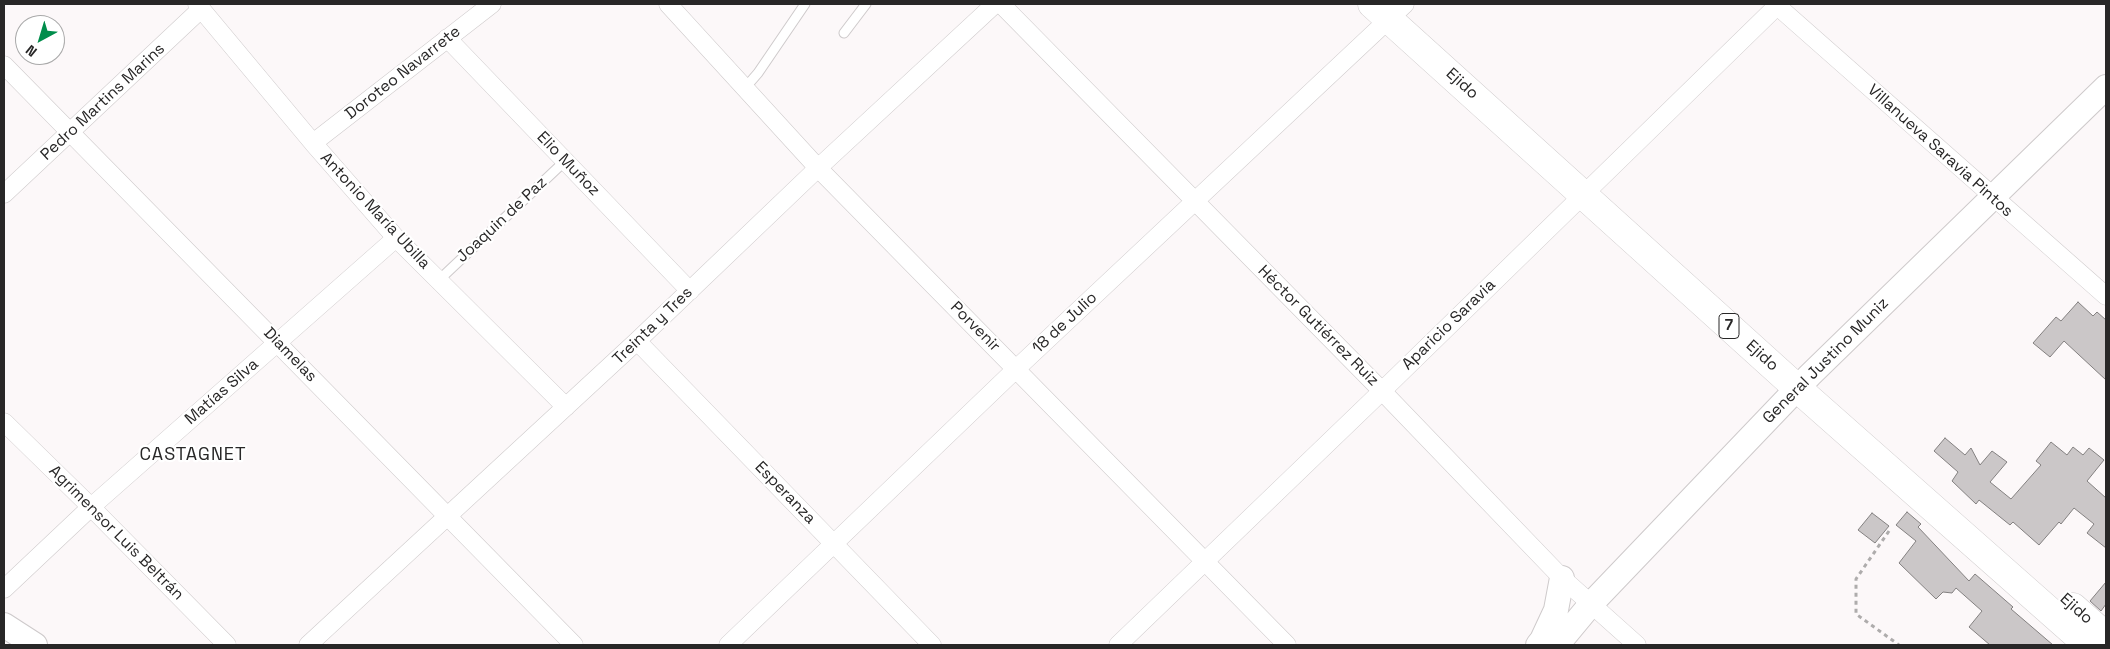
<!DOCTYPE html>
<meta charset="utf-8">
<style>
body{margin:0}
#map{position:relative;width:2110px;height:649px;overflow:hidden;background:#fcf8f9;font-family:"Space Grotesk",sans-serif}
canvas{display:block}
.frame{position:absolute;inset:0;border:5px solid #282727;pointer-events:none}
.north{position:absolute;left:15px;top:15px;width:50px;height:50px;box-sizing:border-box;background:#fff;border:1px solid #a9a9a9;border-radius:50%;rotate:219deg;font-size:14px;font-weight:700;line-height:20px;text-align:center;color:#282727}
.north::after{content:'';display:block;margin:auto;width:18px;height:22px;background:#008d4b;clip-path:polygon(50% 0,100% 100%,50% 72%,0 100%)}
</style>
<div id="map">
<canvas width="2110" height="649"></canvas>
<div class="frame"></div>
<div class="north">N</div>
</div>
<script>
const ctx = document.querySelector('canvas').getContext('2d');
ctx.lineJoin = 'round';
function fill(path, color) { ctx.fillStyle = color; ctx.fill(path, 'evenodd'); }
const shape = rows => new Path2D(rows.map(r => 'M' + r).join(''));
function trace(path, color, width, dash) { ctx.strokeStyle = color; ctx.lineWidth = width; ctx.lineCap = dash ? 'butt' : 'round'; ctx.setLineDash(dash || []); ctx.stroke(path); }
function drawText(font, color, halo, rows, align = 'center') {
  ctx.font = font + ' "Space Grotesk",sans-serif'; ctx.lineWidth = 4.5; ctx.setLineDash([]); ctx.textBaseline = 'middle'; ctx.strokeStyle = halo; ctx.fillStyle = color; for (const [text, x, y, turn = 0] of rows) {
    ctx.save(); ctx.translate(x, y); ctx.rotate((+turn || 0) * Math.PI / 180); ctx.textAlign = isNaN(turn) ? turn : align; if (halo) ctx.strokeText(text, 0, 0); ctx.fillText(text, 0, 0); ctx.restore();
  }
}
const building = shape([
 [2078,302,2093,316,2097,312,2106,320,2106,380,2064,341,2050,357,2033,343,2056,317,2061,321,2078,302],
 [1945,438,1965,455,1971,448,1980,465,1992,451,2007,462,1990,482,2011,499,2041,465,2036,461,2051,442,2067,455,2073,447,2083,455,2089,448,2104,460,2087,481,2106,498,2106,548,2087,533,2094,524,2074,508,2061,524,2059,522,2039,545,2013,522,2010,525,1979,500,1976,504,1952,481,1958,472,1934,451,1945,438],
 [1907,512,1921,524,1918,527,1969,581,1975,574,2013,607,2011,609,2053,645,1990,645,1969,627,1982,611,1956,588,1952,593,1943,592,1936,599,1899,563,1916,541,1896,525,1907,512],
 [1872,513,1889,526,1875,543,1858,530,1872,513],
 [2106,582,2106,604,2101,611,2090,601,2106,582]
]);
const path = shape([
 [1889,531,1856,579,1856,614,1899,645]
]);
const lane = shape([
 [844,33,866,4],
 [745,88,758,73,805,4],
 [439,280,565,161]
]);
const street = shape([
 [197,4,313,143,396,238,566,407],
 [668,4,818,168,1287,645],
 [1001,4,1382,391,1562,578,1637,645],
 [1775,4,2106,296],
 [447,38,690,291],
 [4,65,574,645],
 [313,143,492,4],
 [4,194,201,9],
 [637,341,932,645],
 [4,422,91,507,227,645],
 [4,589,91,507,396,238],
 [308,645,637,341,818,168,995,4],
 [728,645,1016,369,1405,4],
 [1118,645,1382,391,1779,4]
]);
const secondary = shape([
 [4,625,35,645],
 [1538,645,1542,640,1556,610,1562,578],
 [1557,645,1591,604,1810,375,2106,87]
]);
const primary = shape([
 [1372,4,1797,388,2088,645],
 [2073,607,2106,636]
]);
const shields = [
 [1729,326,20]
];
const shieldNames = [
 ["7",1729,326]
];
const streetNames = [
 ["Doroteo Navarrete",403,73,-38],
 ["Ejido",1462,84,42],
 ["Pedro Martins Marins",103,102,-43],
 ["Villanueva Saravia Pintos",1940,151,42],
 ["Elio Muñoz",568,164,46],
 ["Antonio María Ubilla",375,211,47],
 ["Joaquin de Paz",502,220,-43],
 ["18 de Julio",1065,323,-43],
 ["Aparicio Saravia",1449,325,-44],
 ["Treinta y Tres",653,326,-44],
 ["Héctor Gutiérrez Ruiz",1318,326,45],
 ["Porvenir",975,327,45],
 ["Diamelas",290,355,46],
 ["Ejido",1762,356,42],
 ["General Justino Muniz",1826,361,-45],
 ["Matías Silva",222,392,-41],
 ["Esperanza",785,493,46],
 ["Agrimensor Luis Beltrán",116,533,45],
 ["Ejido",2076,609,41]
];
const neighbourhoodNames = [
 ["CASTAGNET",193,455]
];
fill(building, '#cbc7c8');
trace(building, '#838080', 1);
trace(lane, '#cecacb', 11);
trace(street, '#cecacb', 19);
trace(secondary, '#cecacb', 26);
trace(primary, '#cecacb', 29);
trace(path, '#aeacac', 3, [4, 4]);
trace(lane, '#fff', 9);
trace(street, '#fff', 18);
trace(secondary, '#fff', 24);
trace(primary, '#fff', 28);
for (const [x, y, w] of shields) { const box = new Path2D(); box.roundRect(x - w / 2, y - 12.5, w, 25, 4); ctx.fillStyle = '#fff'; ctx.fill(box); trace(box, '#282727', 1); }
drawText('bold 15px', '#282727', null, shieldNames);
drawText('16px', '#282727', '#fff', streetNames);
ctx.letterSpacing = '1px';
drawText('18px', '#282727', '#fff', neighbourhoodNames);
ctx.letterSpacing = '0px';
</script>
